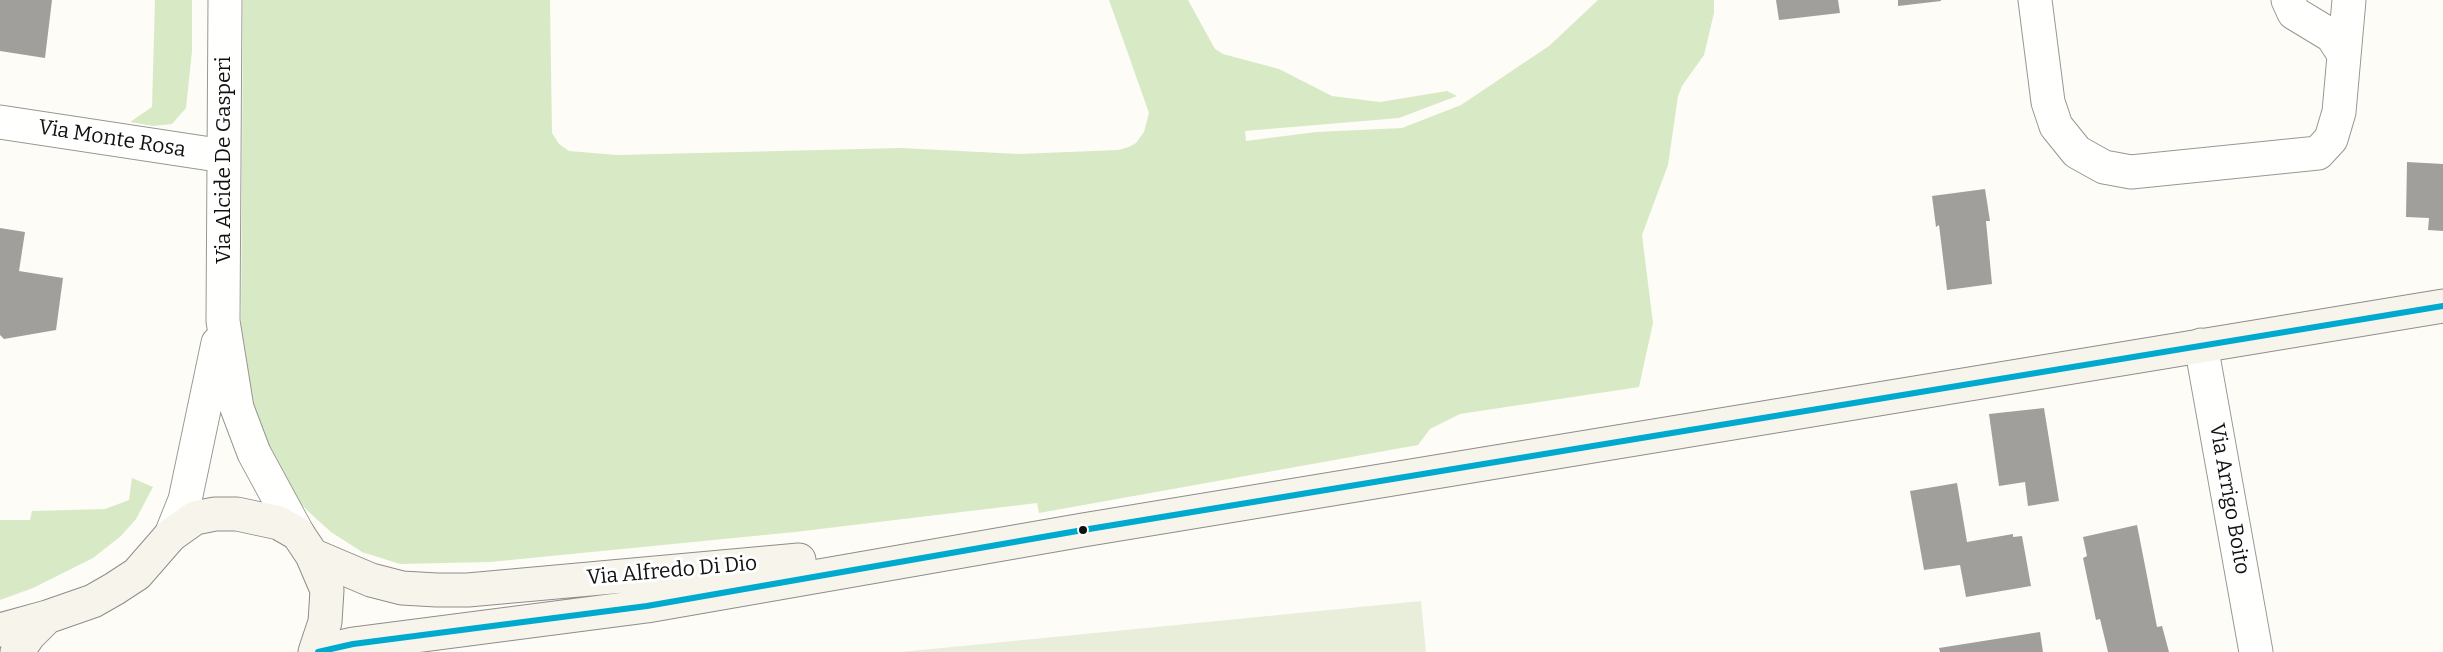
<!DOCTYPE html>
<style>
body{margin:0}
canvas{display:block;background:#fdfcf7}
</style>
<canvas width="2443" height="652"></canvas>
<script>
const ctx = document.querySelector('canvas').getContext('2d');
ctx.lineJoin = 'round';
function fill(path, color) { ctx.fillStyle = color; ctx.fill(path, 'evenodd'); }
const shape = rows => new Path2D(rows.map(r => 'M' + r).join(''));
function trace(path, color, width, dash) { ctx.strokeStyle = color; ctx.lineWidth = width; ctx.lineCap = dash ? 'butt' : 'round'; ctx.setLineDash(dash || []); ctx.stroke(path); }
function drawText(font, color, halo, rows, align = 'center') {
  ctx.font = font + ' Bitter,serif'; ctx.lineWidth = 6; ctx.setLineDash([]); ctx.textBaseline = 'middle'; ctx.strokeStyle = halo; ctx.fillStyle = color; for (const [text, x, y, turn = 0] of rows) {
    ctx.save(); ctx.translate(x, y); ctx.rotate((+turn || 0) * Math.PI / 180); ctx.textAlign = isNaN(turn) ? turn : align; if (halo) ctx.strokeText(text, 0, 0); ctx.fillText(text, 0, 0); ctx.restore();
  }
}
const forest = shape([
 [155,0,192,0,192,51,186,108,172,124,153,126,130,122,152,107],
 [243,0,550,0,552,133,559,144,569,151,617,155,901,148,1019,154,1118,150,1129,147,1136,143,1144,132,1149,113,1109,0,1188,0,1215,49,1223,54,1279,69,1332,96,1380,102,1447,91,1457,96,1399,118,1245,131,1246,141,1316,132,1402,128,1461,105,1549,46,1598,0,1714,0,1714,13,1704,55,1682,86,1678,96,1668,165,1642,235,1653,323,1639,387,1460,414,1430,429,1418,445,1039,513,1037,503,795,532,490,562,400,564,362,552,331,532,311,514,298,501,258,439,241,332],
 [132,478,153,487,136,519,121,536,93,558,33,588,0,600,0,520,30,520,32,511,105,509,129,500]
]);
const cemetery = shape([
 [1421,601,1426,652,901,652]
]);
const building = shape([
 [0,0,52,0,45,58,0,51],
 [1776,0,1838,0,1840,13,1779,20],
 [1898,0,1941,0,1941,1,1898,6],
 [2407,162,2443,164,2443,231,2428,230,2429,218,2406,217],
 [1985,189,1990,221,1986,221,1992,284,1947,290,1939,225,1936,227,1932,196],
 [0,228,25,232,19,271,63,278,56,330,4,339,0,335],
 [2044,408,2059,501,2028,506,2025,482,1999,486,1989,414],
 [1957,483,1967,542,2013,534,2013,537,2022,536,2031,586,1966,597,1960,565,1924,570,1910,491],
 [2137,525,2157,627,2162,626,2169,652,2108,652,2100,619,2096,620,2083,558,2087,556,2083,537],
 [2040,632,2043,652,1940,652,1939,648]
]);
const minor = shape([
 [225,0,223,321,237,408,254,453,298,534],
 [2035,0,2048,102,2056,126,2077,152,2104,167,2131,172,2318,153,2331,139,2339,112,2349,0],
 [2288,0,2294,13,2332,36,2343,53],
 [0,122,224,156],
 [2201,345,2256,652],
 [171,535,185,500,218,343]
]);
const secondary = shape([
 [312,555,371,580,402,588,437,590,468,590,799,560],
 [0,630,47,617],
 [17,652,29,635,47,617,93,601,114,589,137,574,171,535,195,518,215,514,237,514,279,523,298,534,312,555,327,590,325,622,315,652],
 [318,652,353,644,647,606,1083,530,2443,306]
]);
const bus1 = shape([
 [318,652,353,644,647,606,1083,530,2443,306]
]);
const markers = [
 [1083,530,5,"#111"]
];
const streetNames = [
 ["Via Monte Rosa",112,139,9],
 ["Via Alcide De Gasperi",224,160,-90],
 ["Via Arrigo Boito",2229,499,80],
 ["Via Alfredo Di Dio",672,571,-5]
];
fill(forest, '#d8eac5');
fill(cemetery, '#e9eedb');
fill(building, '#a19f9c');
trace(minor, '#979795', 35);
trace(secondary, '#8e8d8b', 35);
trace(minor, '#fffffe', 33);
trace(secondary, '#f6f4eb', 33);
trace(bus1, '#00a9ce', 6);
for (const [x, y, r, color] of markers) { const dot = new Path2D(); dot.arc(x, y, r, 0, 2 * Math.PI); ctx.fillStyle = color; ctx.fill(dot); trace(dot, '#fff', 2); }
drawText('21px', '#111', '#fff', streetNames);
</script>
